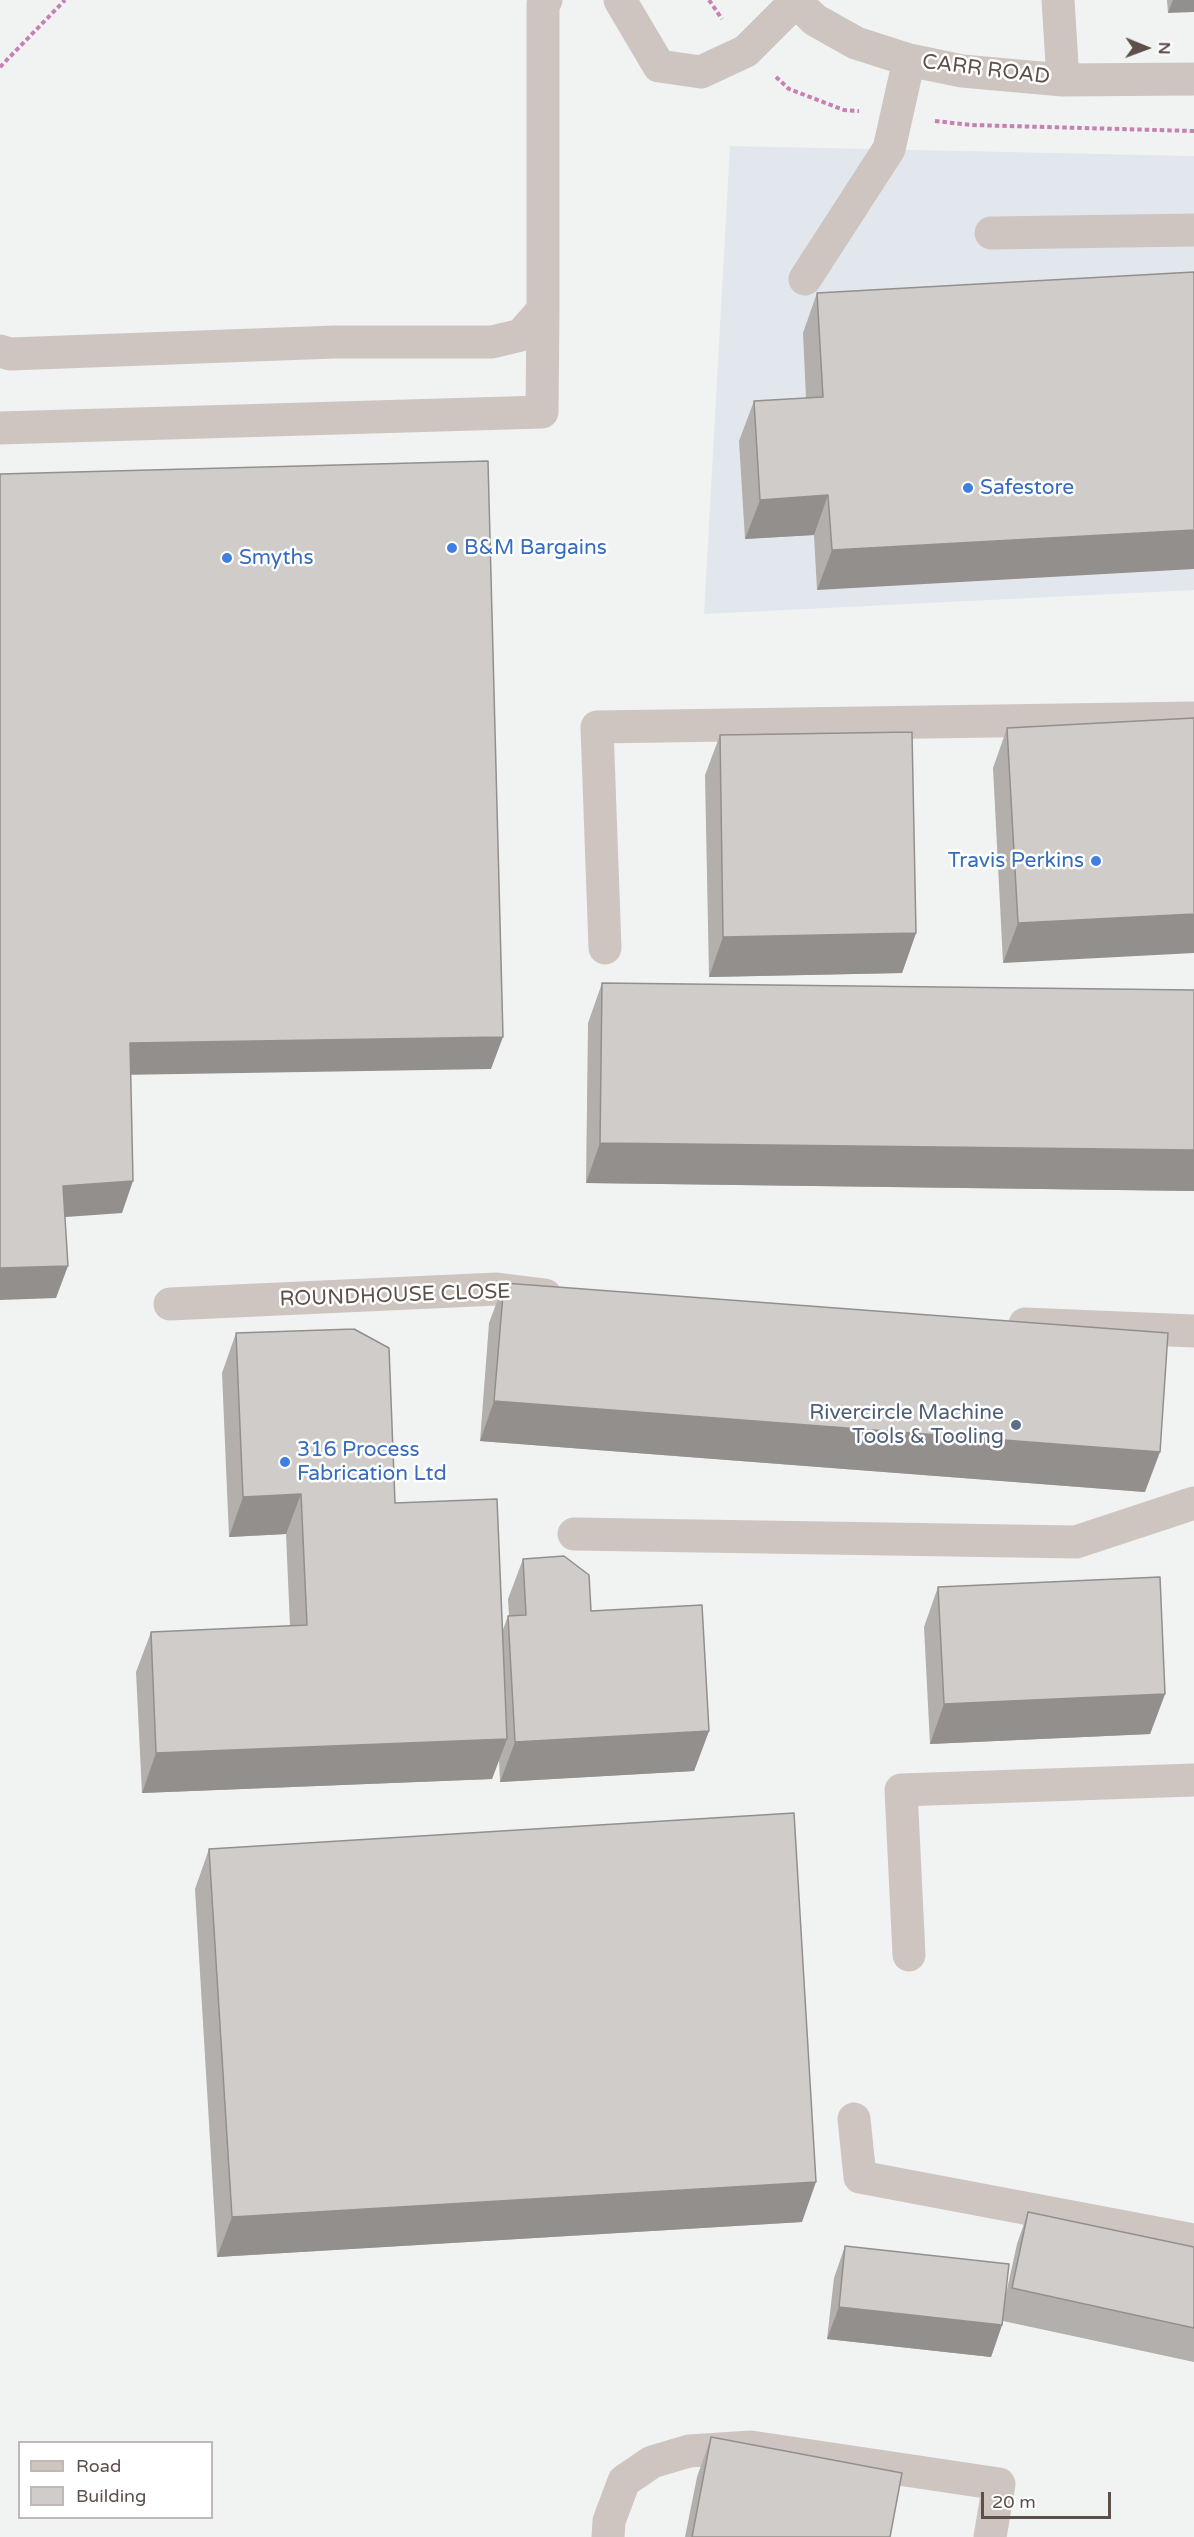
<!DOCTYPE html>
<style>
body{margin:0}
#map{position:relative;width:1194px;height:2537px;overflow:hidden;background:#f1f3f3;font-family:"Varela Round",sans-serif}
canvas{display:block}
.legend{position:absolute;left:18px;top:2441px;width:195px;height:78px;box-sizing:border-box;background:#fff;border:2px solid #beb9b7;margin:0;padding:8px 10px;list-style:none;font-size:18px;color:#5d504b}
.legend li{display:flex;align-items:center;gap:12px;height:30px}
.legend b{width:30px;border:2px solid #beb9b7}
.north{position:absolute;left:1116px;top:18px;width:60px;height:60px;-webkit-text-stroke:4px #fff;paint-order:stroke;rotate:91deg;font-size:16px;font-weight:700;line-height:24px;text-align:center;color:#5d504b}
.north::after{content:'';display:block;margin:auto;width:21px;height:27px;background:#5d504b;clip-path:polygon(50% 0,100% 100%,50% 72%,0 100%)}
.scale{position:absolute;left:981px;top:2492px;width:130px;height:27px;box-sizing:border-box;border:3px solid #5d504b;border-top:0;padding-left:8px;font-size:18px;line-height:21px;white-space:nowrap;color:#5d504b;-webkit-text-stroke:4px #fff;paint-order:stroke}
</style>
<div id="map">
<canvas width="1194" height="2537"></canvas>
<ul class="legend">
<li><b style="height:8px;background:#cec5c1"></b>Road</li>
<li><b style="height:16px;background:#d0ccc9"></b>Building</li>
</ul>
<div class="north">N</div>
<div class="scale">20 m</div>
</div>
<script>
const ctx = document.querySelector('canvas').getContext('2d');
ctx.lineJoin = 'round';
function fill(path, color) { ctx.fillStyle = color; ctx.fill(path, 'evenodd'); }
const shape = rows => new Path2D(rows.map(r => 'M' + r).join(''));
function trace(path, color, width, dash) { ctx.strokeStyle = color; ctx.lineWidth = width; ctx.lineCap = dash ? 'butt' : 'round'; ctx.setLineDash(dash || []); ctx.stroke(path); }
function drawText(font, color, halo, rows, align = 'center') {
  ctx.font = font + ' "Varela Round",sans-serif'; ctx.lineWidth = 5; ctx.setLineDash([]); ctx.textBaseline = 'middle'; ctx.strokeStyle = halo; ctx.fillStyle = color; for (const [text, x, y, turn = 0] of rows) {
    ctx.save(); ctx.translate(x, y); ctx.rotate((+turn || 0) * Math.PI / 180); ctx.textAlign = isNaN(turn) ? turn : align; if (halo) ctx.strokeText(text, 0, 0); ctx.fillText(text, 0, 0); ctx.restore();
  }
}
const commercial = shape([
 [730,146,1194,156,1194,590,704,614]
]);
const path = shape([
 [709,0,722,19],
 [0,67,65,0],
 [776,77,789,89,844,110,859,111],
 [935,121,971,125,1194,131]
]);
const minor = shape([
 [620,0,659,66,701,72,746,51,795,2],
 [794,0,815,20,856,43,909,60,962,71,1063,80,1194,79],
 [1058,0,1063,80],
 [991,233,1194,230],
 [805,279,889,149,909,60],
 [0,351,10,354,335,342,492,342,521,335,543,310,543,4,546,0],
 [0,428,542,412,543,310],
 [605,948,597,727,1194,718],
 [170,1304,497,1289,545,1295],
 [1025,1324,1194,1331],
 [574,1534,1076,1542,1194,1503],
 [909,1955,901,1790,1194,1780],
 [854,2119,860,2177,1194,2240],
 [608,2537,609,2521,624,2481,652,2462,689,2451,751,2447,999,2484,990,2537]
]);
const wall = shape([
 [1167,0,1194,0,1168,13],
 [1194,272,817,590,814,535,745,539,739,441,754,401,806,398,803,333,817,293],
 [1194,718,1003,963,993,768,1007,728],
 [720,735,916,933,902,973,709,977,705,775],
 [602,983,1194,990,1194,1191,586,1183,588,1023],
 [504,1283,1145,1492,480,1441,489,1323],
 [236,1333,395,1503,502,1632,508,1616,509,1616,508,1599,523,1559,591,1611,709,1731,694,1771,500,1782,499,1760,492,1779,142,1793,136,1672,151,1632,290,1626,286,1534,229,1537,222,1373],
 [938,1587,1165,1694,1150,1734,930,1744,924,1627],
 [209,1849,802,2222,217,2257,195,1889],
 [1028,2212,1194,2247,1194,2362,1003,2321,1002,2325,991,2357,827,2339,834,2278,845,2246,1006,2294,1017,2244],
 [711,2437,890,2537,685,2537,697,2477]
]);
const shadedWall = shape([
 [1173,0,1194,0,1194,12,1168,13],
 [828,495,814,535,745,539,760,500],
 [1194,530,1194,569,817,590,832,550],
 [1194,914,1194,953,1003,963,1018,923],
 [916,933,902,973,709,977,723,937],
 [503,1037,491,1069,118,1075,130,1043],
 [600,1143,1194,1150,1194,1191,586,1183],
 [133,1181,122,1213,52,1218,63,1186],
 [68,1266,56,1298,0,1300,0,1268],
 [494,1401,1160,1452,1145,1492,480,1441],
 [301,1494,286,1534,229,1537,243,1497],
 [1165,1694,1150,1734,930,1744,944,1704],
 [709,1731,694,1771,500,1782,515,1742],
 [507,1739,492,1779,142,1793,156,1753],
 [816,2182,802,2222,217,2257,232,2217],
 [839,2307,1002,2325,991,2357,827,2339]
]);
const building = shape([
 [1194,272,1194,530,832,550,828,495,760,500,754,401,823,397,817,293,1194,272],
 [488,461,503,1037,130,1043,133,1181,63,1186,68,1266,0,1268,0,474,488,461],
 [1194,718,1194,914,1018,923,1007,728,1194,718],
 [912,732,916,933,723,937,720,735,912,732],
 [602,983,1194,990,1194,1150,600,1143,602,983],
 [504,1283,1168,1333,1160,1452,494,1401,504,1283],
 [354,1329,389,1348,395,1503,497,1499,507,1739,156,1753,151,1632,307,1625,301,1494,243,1497,236,1333,354,1329],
 [564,1556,589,1575,591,1611,702,1605,709,1731,515,1742,508,1616,526,1615,523,1559,564,1556],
 [1160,1577,1165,1694,944,1704,938,1587,1160,1577],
 [794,1813,816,2182,232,2217,209,1849,794,1813],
 [1028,2212,1194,2247,1194,2328,1012,2288,1028,2212],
 [845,2246,1009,2264,1002,2325,839,2307,845,2246],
 [711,2437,902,2473,890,2537,692,2537,711,2437]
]);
const markers = [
 [968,488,6,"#3f7fe0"],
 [452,548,6,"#3f7fe0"],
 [227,558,6,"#3f7fe0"],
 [1096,861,6,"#3f7fe0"],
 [1016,1425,6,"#5c6f8a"],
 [285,1462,6,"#3f7fe0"]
];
const streetNames = [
 ["CARR ROAD",986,70,7],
 ["ROUNDHOUSE CLOSE",395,1296,-2]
];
const shopNames = [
 ["Safestore",980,488],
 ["B&M Bargains",464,548],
 ["Smyths",239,558],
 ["Travis Perkins",1084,861,"right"],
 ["316 Process",297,1450],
 ["Fabrication Ltd",297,1474]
];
const serviceNames = [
 ["Rivercircle Machine",1004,1413],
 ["Tools & Tooling",1004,1437]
];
fill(commercial, '#e2e7ed');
trace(path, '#c680b1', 4, [4.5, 3]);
trace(minor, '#cec5c1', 33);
fill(wall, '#b3afad');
fill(shadedWall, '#928f8d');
fill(building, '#d0ccc9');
trace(building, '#928f8d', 1.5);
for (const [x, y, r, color] of markers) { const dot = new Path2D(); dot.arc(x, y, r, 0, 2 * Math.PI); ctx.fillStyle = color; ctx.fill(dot); trace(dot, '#fff', 2); }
drawText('21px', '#5d504b', '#fff', streetNames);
drawText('21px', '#366cbe', '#fff', shopNames, 'left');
drawText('21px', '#4e5e75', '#fff', serviceNames, 'right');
</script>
